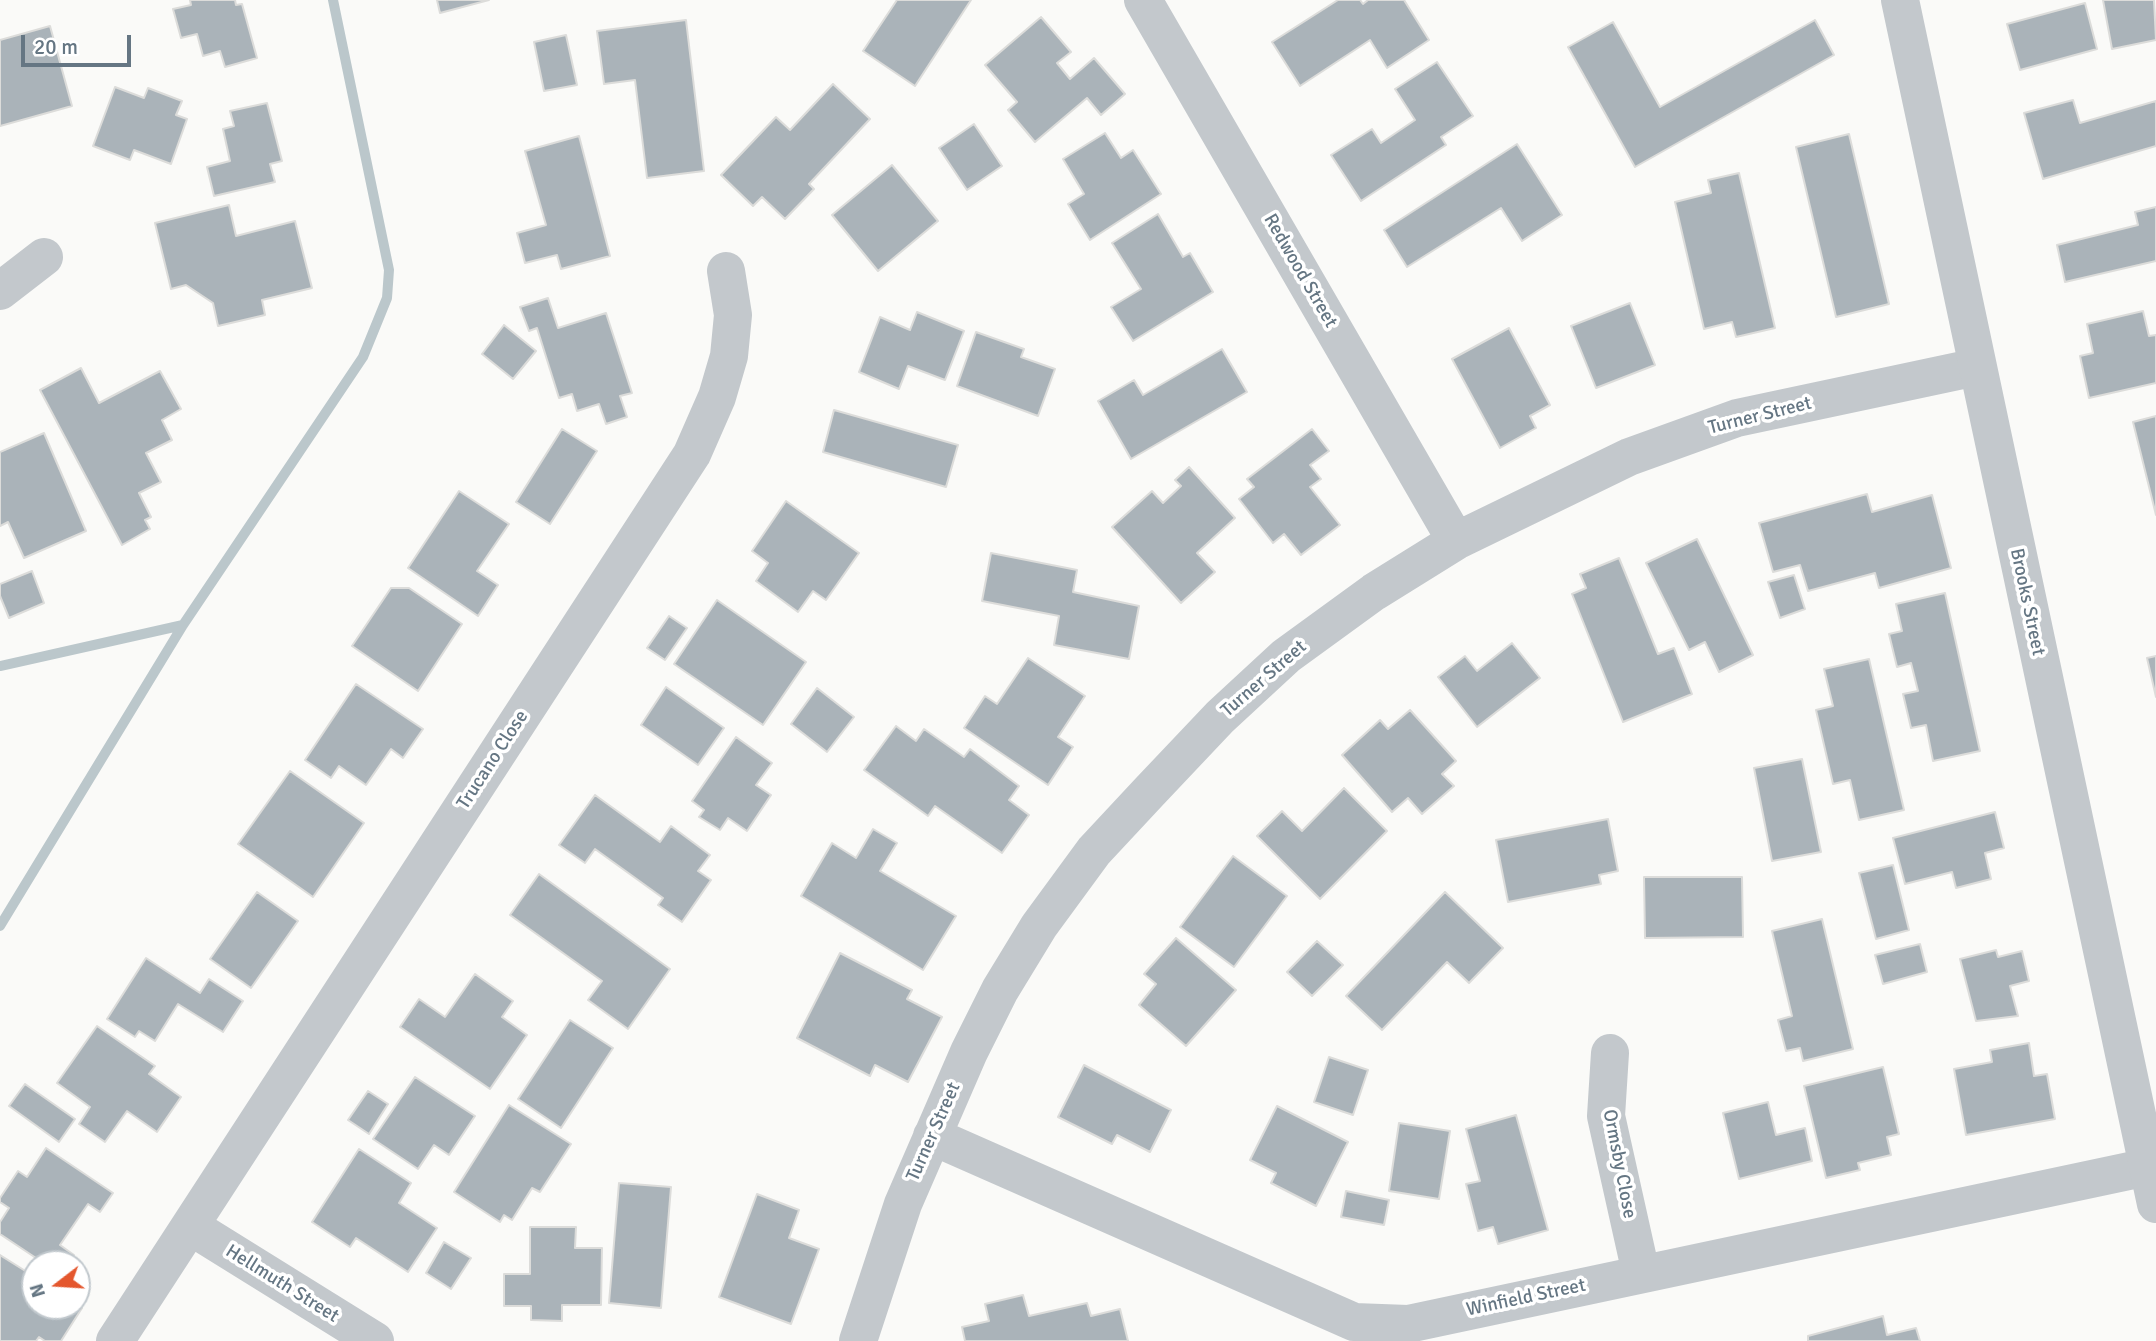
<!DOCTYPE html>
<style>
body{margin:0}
#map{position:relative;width:2156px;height:1341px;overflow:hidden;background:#fafaf8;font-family:Signika,sans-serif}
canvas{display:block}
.north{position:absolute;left:21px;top:1250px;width:70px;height:70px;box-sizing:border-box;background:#fff;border:2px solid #c1c8cd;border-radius:50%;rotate:253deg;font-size:19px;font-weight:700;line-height:28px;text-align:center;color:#657683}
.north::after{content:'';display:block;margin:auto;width:24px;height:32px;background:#e4572e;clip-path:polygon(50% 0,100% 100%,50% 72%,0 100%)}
.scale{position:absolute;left:21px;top:35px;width:110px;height:32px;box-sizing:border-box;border:4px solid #657683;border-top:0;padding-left:9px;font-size:21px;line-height:24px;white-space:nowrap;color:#657683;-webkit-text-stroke:5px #fff;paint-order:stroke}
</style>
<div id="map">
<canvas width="2156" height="1341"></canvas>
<div class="north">N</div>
<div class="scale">20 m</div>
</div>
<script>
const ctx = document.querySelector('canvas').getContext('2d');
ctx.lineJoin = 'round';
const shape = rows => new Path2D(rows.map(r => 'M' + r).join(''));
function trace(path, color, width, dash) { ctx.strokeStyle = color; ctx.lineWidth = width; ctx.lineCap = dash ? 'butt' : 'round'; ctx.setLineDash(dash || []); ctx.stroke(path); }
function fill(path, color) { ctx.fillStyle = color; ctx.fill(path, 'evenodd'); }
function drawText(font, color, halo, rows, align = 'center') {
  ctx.font = font + ' Signika,sans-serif'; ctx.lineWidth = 7; ctx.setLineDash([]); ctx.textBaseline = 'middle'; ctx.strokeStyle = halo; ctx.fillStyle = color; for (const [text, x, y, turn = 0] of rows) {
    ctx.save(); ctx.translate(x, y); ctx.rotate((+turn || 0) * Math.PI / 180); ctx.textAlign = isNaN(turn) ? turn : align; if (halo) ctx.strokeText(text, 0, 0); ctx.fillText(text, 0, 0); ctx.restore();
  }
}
const stream = shape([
 [0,666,183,625],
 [0,926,183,625,363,357,387,298,389,270,333,0]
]);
const building = shape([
 [190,0,235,0,236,5,242,4,257,58,225,67,220,51,203,56,197,34,181,38,173,9,191,5,190,0],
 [437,0,489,0,440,13,437,0],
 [897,0,971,0,915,86,863,51,897,0],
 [1338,0,1360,0,1363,4,1368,0,1404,0,1429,40,1387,68,1370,40,1300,86,1272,42,1338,0],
 [2103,0,2154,0,2156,40,2112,49,2103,0],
 [2085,3,2097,49,2020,70,2007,24,2085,3],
 [1041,17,1071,52,1057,63,1070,79,1094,58,1125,94,1101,115,1087,98,1035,142,1008,110,1017,102,985,65,1041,17],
 [686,20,704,171,647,178,635,80,604,84,597,31,686,20],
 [1815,20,1834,55,1635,167,1568,47,1613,22,1660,107,1815,20],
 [50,26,72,106,0,126,0,40,50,26],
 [566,35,577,85,544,91,534,42,566,35],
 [1437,62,1473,116,1441,137,1446,145,1361,201,1331,155,1372,129,1381,143,1415,120,1395,89,1437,62],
 [833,84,870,119,809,184,814,189,785,219,762,197,753,206,721,175,776,117,790,130,833,84],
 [115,87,144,98,148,88,182,101,176,115,187,119,171,164,134,150,130,160,93,146,115,87],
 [2073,100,2080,123,2156,101,2156,146,2043,179,2024,113,2073,100],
 [267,103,282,161,270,164,275,182,214,196,207,167,230,161,223,129,234,126,230,111,267,103],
 [974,124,1002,166,967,190,939,148,974,124],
 [1105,133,1121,158,1133,150,1161,194,1090,240,1068,204,1084,194,1063,159,1105,133],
 [1849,134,1889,304,1836,317,1796,147,1849,134],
 [579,136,610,256,561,269,557,255,525,263,517,233,546,225,525,151,579,136],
 [1517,144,1562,215,1522,241,1501,208,1407,267,1384,230,1517,144],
 [892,165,938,221,878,271,832,215,892,165],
 [1739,173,1775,328,1736,337,1732,322,1704,329,1675,202,1711,193,1708,180,1739,173],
 [229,205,236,236,295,221,312,288,262,300,265,315,218,326,213,303,186,285,171,289,155,223,229,205],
 [2156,207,2156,261,2065,282,2057,245,2138,225,2135,212,2156,207],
 [1158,214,1183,257,1190,253,1213,292,1133,341,1111,307,1141,289,1112,243,1158,214],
 [548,298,558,328,606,313,632,393,620,396,627,417,606,424,599,404,577,411,572,394,559,398,537,328,529,331,520,307,548,298],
 [1630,303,1655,365,1596,388,1571,326,1630,303],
 [2143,311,2149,336,2156,335,2156,383,2089,398,2080,356,2093,353,2087,324,2143,311],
 [917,312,964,331,945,380,908,366,899,389,859,372,880,317,910,330,917,312],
 [504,325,536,351,513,379,482,354,504,325],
 [1509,328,1550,405,1530,416,1536,428,1500,448,1452,359,1509,328],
 [976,332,1024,349,1021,357,1055,369,1038,416,957,386,976,332],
 [1222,349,1247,392,1131,459,1098,401,1134,380,1143,395,1222,349],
 [81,368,99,403,160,371,181,409,162,420,172,440,146,453,161,482,139,493,151,517,145,520,150,529,122,545,40,390,81,368],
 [834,410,958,445,946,487,823,452,834,410],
 [2156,416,2156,515,2133,422,2156,416],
 [562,429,597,451,550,524,516,502,562,429],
 [1312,429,1329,451,1310,465,1321,479,1310,487,1340,525,1301,555,1284,534,1273,543,1239,499,1254,487,1247,479,1312,429],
 [44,433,86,531,24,558,8,522,0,526,0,452,44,433],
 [1189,467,1235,518,1197,553,1215,572,1181,603,1112,527,1152,491,1163,503,1181,486,1175,480,1189,467],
 [459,491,509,524,477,571,498,585,478,616,408,568,459,491],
 [1867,494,1872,512,1932,495,1951,568,1879,588,1875,573,1808,591,1800,565,1773,572,1759,523,1867,494],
 [786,501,859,553,826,600,813,591,798,612,756,581,768,563,752,551,786,501],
 [1697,539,1753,655,1719,672,1705,642,1689,650,1646,563,1697,539],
 [991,553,1077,570,1073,592,1139,606,1129,659,1054,645,1059,616,982,601,991,553],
 [1619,558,1658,654,1674,648,1692,694,1623,722,1572,594,1586,588,1580,574,1619,558],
 [32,571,44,603,9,618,0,596,0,584,32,571],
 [1794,575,1805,609,1780,618,1768,582,1794,575],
 [391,588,409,588,462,624,418,691,352,646,391,588],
 [1945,593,1980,751,1933,761,1926,725,1911,728,1903,694,1918,691,1911,663,1897,667,1889,634,1902,631,1896,604,1945,593],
 [717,600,806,662,763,725,674,664,717,600],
 [669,616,687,628,665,660,647,648,669,616],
 [1512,643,1540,678,1477,727,1438,677,1465,656,1477,671,1512,643],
 [2156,656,2156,697,2147,658,2156,656],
 [1028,658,1085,696,1058,737,1073,747,1048,785,964,728,985,696,997,704,1028,658],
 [1869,659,1904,810,1859,820,1850,780,1833,784,1816,710,1833,706,1824,669,1869,659],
 [356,684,423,729,403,758,391,749,366,785,339,766,331,778,305,760,356,684],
 [666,687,724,728,698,765,641,725,666,687],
 [817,688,854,717,827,752,791,724,817,688],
 [1410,710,1456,761,1442,774,1454,786,1422,814,1408,798,1392,812,1342,755,1380,720,1388,729,1410,710],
 [896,726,916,741,924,729,964,757,970,749,1019,786,1009,800,1029,815,1002,853,935,806,928,816,864,770,896,726],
 [736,737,772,763,756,785,771,795,747,831,728,818,720,830,699,817,704,810,692,801,736,737],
 [1802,759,1821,852,1772,861,1754,768,1802,759],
 [290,771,364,823,313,897,238,844,290,771],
 [1344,788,1387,831,1320,899,1257,836,1282,811,1302,831,1344,788],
 [595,795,660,842,671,826,710,855,698,871,711,880,682,922,658,905,663,898,595,849,585,863,559,845,595,795],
 [1995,812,2004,848,1985,853,1991,879,1956,888,1952,872,1905,884,1893,838,1995,812],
 [1608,819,1618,871,1599,875,1601,884,1508,902,1496,840,1608,819],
 [873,829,897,843,880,871,956,916,923,970,801,896,832,843,856,858,873,829],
 [1233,856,1287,896,1234,967,1180,927,1233,856],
 [1893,865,1909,930,1876,939,1859,873,1893,865],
 [539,874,670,969,628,1029,588,1000,602,981,510,915,539,874],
 [1644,877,1742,877,1743,937,1645,938,1644,877],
 [257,892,298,921,251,988,210,959,257,892],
 [1445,892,1503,948,1469,983,1447,962,1382,1030,1346,996,1445,892],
 [1822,919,1853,1049,1803,1061,1800,1048,1786,1051,1778,1020,1792,1016,1772,931,1822,919],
 [1176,938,1236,990,1186,1046,1139,1005,1156,984,1144,974,1176,938],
 [1317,941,1343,965,1312,996,1287,972,1317,941],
 [1920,944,1927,972,1883,984,1875,955,1920,944],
 [1996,950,1998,957,2022,951,2029,981,2010,986,2018,1016,1976,1021,1960,959,1996,950],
 [840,953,912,990,907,999,942,1017,908,1082,875,1065,870,1076,797,1038,840,953],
 [146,958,200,993,209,979,243,1001,223,1032,178,1004,155,1041,139,1031,135,1037,107,1019,146,958],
 [475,974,513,1001,502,1017,527,1035,490,1089,400,1027,419,999,445,1017,475,974],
 [570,1020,613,1048,561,1128,518,1099,570,1020],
 [97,1026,155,1066,149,1074,181,1097,157,1132,127,1111,105,1142,79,1124,90,1107,57,1083,97,1026],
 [2029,1043,2034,1076,2047,1074,2055,1119,1966,1135,1954,1069,1992,1062,1990,1050,2029,1043],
 [1329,1057,1368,1070,1353,1115,1314,1102,1329,1057],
 [1084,1065,1171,1110,1150,1152,1117,1135,1112,1144,1058,1117,1084,1065],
 [1883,1067,1899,1134,1887,1137,1891,1155,1858,1163,1860,1170,1826,1178,1804,1086,1883,1067],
 [415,1077,475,1116,449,1155,434,1145,418,1169,373,1139,415,1077],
 [25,1084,75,1119,59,1142,9,1106,25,1084],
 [368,1091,388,1104,369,1134,348,1120,368,1091],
 [1768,1102,1776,1135,1805,1128,1812,1161,1739,1179,1723,1113,1768,1102],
 [509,1105,571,1144,540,1192,532,1188,512,1220,504,1215,500,1222,454,1192,509,1105],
 [1277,1106,1348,1142,1316,1206,1271,1183,1276,1173,1250,1160,1277,1106],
 [1516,1115,1548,1230,1498,1244,1493,1227,1478,1231,1466,1184,1480,1181,1466,1129,1516,1115],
 [1399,1123,1450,1131,1439,1199,1389,1191,1399,1123],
 [46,1148,113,1193,100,1212,88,1204,60,1245,74,1255,68,1264,45,1264,0,1234,0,1222,9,1208,0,1202,0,1198,18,1171,27,1177,46,1148],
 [359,1149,411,1183,399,1203,437,1228,408,1272,356,1238,350,1247,312,1222,359,1149],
 [619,1183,671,1187,661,1308,609,1303,619,1183],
 [1346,1191,1389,1200,1384,1225,1341,1217,1346,1191],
 [757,1194,799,1210,789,1238,819,1249,791,1324,719,1297,757,1194],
 [530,1227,576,1227,575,1248,602,1248,601,1305,562,1305,562,1321,531,1320,531,1306,504,1306,504,1274,530,1274,530,1227],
 [444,1242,471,1258,451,1289,426,1273,444,1242],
 [0,1255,35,1277,35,1306,77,1304,82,1308,61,1341,45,1341,39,1337,36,1341,0,1341,0,1255],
 [1023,1295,1029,1316,1087,1303,1091,1316,1120,1309,1128,1341,965,1341,962,1327,989,1321,985,1304,1023,1295],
 [1883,1316,1887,1335,1916,1328,1920,1341,1808,1341,1808,1336,1883,1316]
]);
const minor = shape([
 [1143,0,1456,541],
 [0,291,44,257],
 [1610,1053,1606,1116,1641,1273],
 [932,1136,1354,1322,1408,1324,2148,1167],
 [190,1226,375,1341],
 [115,1341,692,454,717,397,729,356,733,315,726,271],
 [858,1341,903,1204,969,1052,1000,990,1039,926,1094,851,1149,792,1220,717,1286,656,1374,592,1456,541,1629,457,1737,418,1977,367]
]);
const tertiary = shape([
 [1900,0,2156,1204]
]);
const streetNames = [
 ["Redwood Street",1300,271,60],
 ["Turner Street",1760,416,-14],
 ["Brooks Street",2027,602,78],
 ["Turner Street",1264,679,-41],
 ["Trucano Close",493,760,-57],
 ["Turner Street",934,1132,-66],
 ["Ormsby Close",1619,1164,79],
 ["Hellmuth Street",282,1284,32],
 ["Winfield Street",1526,1298,-12]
];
trace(stream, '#bbc7cb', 10);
fill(building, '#aab3b9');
trace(building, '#dcdcda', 2);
trace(minor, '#c3c8cc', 38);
trace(tertiary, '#c3c8cc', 38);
drawText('19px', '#657683', '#fff', streetNames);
</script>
